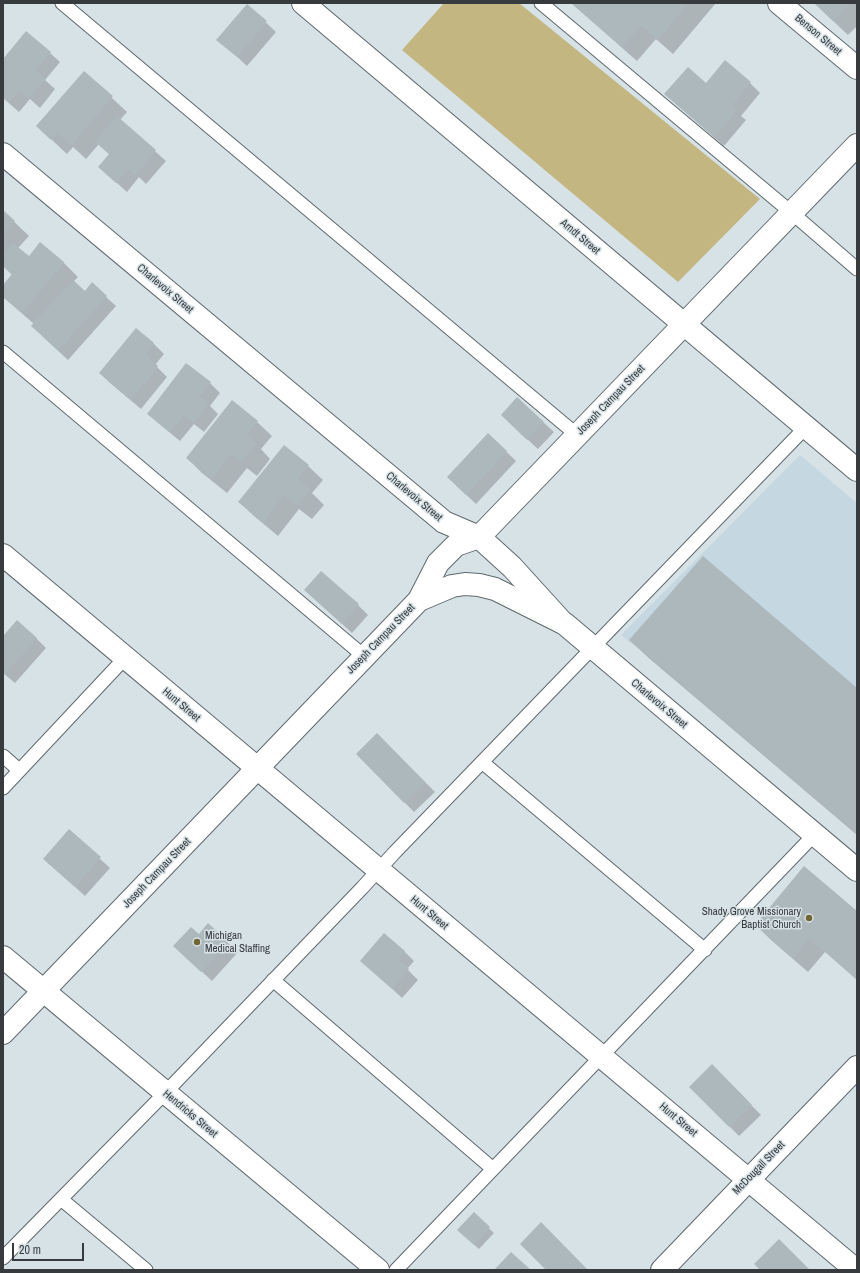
<!DOCTYPE html>
<style>
body{margin:0}
#map{position:relative;width:860px;height:1273px;overflow:hidden;background:#d7e2e7;font-family:"Archivo Narrow",sans-serif}
canvas{display:block}
.frame{position:absolute;inset:0;border:4px solid #373b3d;pointer-events:none}
.scale{position:absolute;left:12px;top:1243px;width:72px;height:18px;box-sizing:border-box;border:2px solid #373b3d;border-top:0;padding-left:5px;font-size:12px;line-height:14px;white-space:nowrap;color:#373b3d;-webkit-text-stroke:3px #d7e2e7;paint-order:stroke}
</style>
<div id="map">
<canvas width="860" height="1273"></canvas>
<div class="frame"></div>
<div class="scale">20 m</div>
</div>
<script>
const ctx = document.querySelector('canvas').getContext('2d');
ctx.lineJoin = 'round';
function fill(path, color) { ctx.fillStyle = color; ctx.fill(path, 'evenodd'); }
const shape = rows => new Path2D(rows.map(r => 'M' + r).join(''));
function trace(path, color, width, dash) { ctx.strokeStyle = color; ctx.lineWidth = width; ctx.lineCap = dash ? 'butt' : 'round'; ctx.setLineDash(dash || []); ctx.stroke(path); }
function drawText(font, color, halo, rows, align = 'center') {
  ctx.font = font + ' "Archivo Narrow",sans-serif'; ctx.lineWidth = 3; ctx.setLineDash([]); ctx.textBaseline = 'middle'; ctx.strokeStyle = halo; ctx.fillStyle = color; for (const [text, x, y, turn = 0] of rows) {
    ctx.save(); ctx.translate(x, y); ctx.rotate((+turn || 0) * Math.PI / 180); ctx.textAlign = isNaN(turn) ? turn : align; if (halo) ctx.strokeText(text, 0, 0); ctx.fillText(text, 0, 0); ctx.restore();
  }
}
const built = shape([
 [800,455,857,503,857,828,621,635]
]);
const green = shape([
 [444,3,519,3,760,199,678,282,402,50]
]);
const shadow = shape([
 [571,3,629,3,632,5,633,3,716,3,673,54,656,39,637,61],
 [814,3,857,3,857,26,848,35],
 [247,5,276,32,247,66,218,39],
 [50,53,60,62,45,80,55,89,40,108,30,99,19,112,3,98,3,60],
 [725,62,750,83,760,93,741,116,746,120,724,146,676,104,706,84],
 [84,72,127,112,120,120,166,161,146,184,139,177,127,192,99,167,110,155,99,144,86,159,73,147,67,154,37,126],
 [3,211,29,236,18,248,29,257,63,262,78,277,74,281,85,292,106,297,116,306,68,360,42,336,34,324,3,297,3,286,12,275,3,266],
 [136,329,154,344,164,354,155,365,167,377,141,409,110,383,100,373],
 [210,383,220,393,210,406,218,414,204,432,194,424,180,441,158,423,148,414],
 [517,398,554,432,538,449,512,425],
 [257,422,272,436,261,449,270,459,257,476,247,468,227,493,202,473,187,458],
 [488,434,516,461,476,504,458,487],
 [308,466,323,480,312,493,324,505,312,519,299,509,278,536,254,516,239,502],
 [315,599,358,605,368,615,352,633],
 [3,637,36,638,46,648,15,683,3,673],
 [630,640,857,689,857,835,650,659],
 [377,734,435,792,414,812,357,754],
 [69,831,110,868,85,896,44,859],
 [857,913,857,980,825,952,808,972,771,940,756,925],
 [208,925,238,952,212,981,185,956],
 [404,951,414,961,407,969,418,980,402,998,362,961],
 [712,1065,761,1115,739,1136,690,1087],
 [474,1214,494,1233,479,1249,463,1235]
]);
const building = shape([
 [571,3,631,4,689,3,657,40,641,25,622,47],
 [814,3,850,3,833,21],
 [247,4,267,21,237,57,216,40],
 [26,31,51,52,35,70,46,79,29,98,19,90,9,102,3,97,3,59],
 [725,60,751,82,732,105,737,110,714,137,664,94,688,67,706,83],
 [84,71,113,96,71,145,58,133,51,140,36,126],
 [117,116,156,150,136,175,129,168,116,183,98,167,109,154,95,142],
 [3,210,15,221,3,234],
 [40,242,64,262,22,313,3,297,3,285,12,274,3,266,3,255,13,243,29,256],
 [73,280,85,291,92,282,107,296,58,350,31,326],
 [136,328,154,343,145,355,158,366,131,400,99,373],
 [186,363,211,382,199,396,209,404,194,423,183,415,170,432,147,414],
 [517,397,544,422,527,440,501,415],
 [232,400,258,421,246,435,256,443,241,462,231,454,212,479,186,458],
 [488,433,507,451,466,495,447,477],
 [284,445,309,465,298,479,310,489,297,505,284,495,263,522,238,502],
 [703,556,857,688,857,833,629,640],
 [321,571,359,604,342,624,304,590],
 [17,620,37,638,5,674,3,673,3,636],
 [377,733,425,782,404,803,356,754],
 [69,829,101,857,75,887,43,859],
 [804,866,857,911,857,979,809,938,793,958,755,925],
 [208,923,228,942,201,972,173,946,191,927,199,934],
 [384,933,405,951,398,959,409,969,392,989,360,961],
 [712,1064,752,1105,729,1127,689,1087],
 [474,1212,490,1227,474,1245,457,1230],
 [541,1222,587,1269,586,1270,546,1270,520,1244],
 [779,1239,810,1270,760,1270,754,1264],
 [511,1252,531,1270,494,1270]
]);
const lane = shape([
 [62,3,577,435],
 [541,3,792,213,857,269],
 [3,352,365,657],
 [3,756,19,770],
 [482,762,705,950],
 [3,788,125,658],
 [273,980,493,1169],
 [61,1199,146,1270],
 [3,1258,165,1093,362,888,395,852,806,427],
 [396,1270,814,835]
]);
const street = shape([
 [303,3,857,470],
 [779,3,857,68],
 [3,154,444,522,479,537,512,567,562,622],
 [3,555,856,1270],
 [419,600,438,563,456,545,479,537,857,145],
 [3,957,378,1270],
 [662,1270,857,1067]
]);
const secondary = shape([
 [3,1033,419,600,452,586,465,584,479,585,495,589,565,624,857,870]
]);
const markers = [
 [809,918,4,"#726633"],
 [197,942,4,"#726633"]
];
const streetNames = [
 ["Benson Street",818,35,40],
 ["Arndt Street",580,237,40],
 ["Charlevoix Street",165,289,40],
 ["Joseph Campau Street",611,400,-46],
 ["Charlevoix Street",414,497,40],
 ["Joseph Campau Street",381,639,-46],
 ["Charlevoix Street",659,704,40],
 ["Hunt Street",181,705,40],
 ["Joseph Campau Street",157,873,-46],
 ["Hunt Street",429,913,40],
 ["Hendricks Street",190,1114,40],
 ["Hunt Street",678,1120,40],
 ["McDougall Street",759,1168,-46]
];
const poiNames = [
 ["Shady Grove Missionary",801,912],
 ["Baptist Church",801,925],
 ["Michigan",205,936,"left"],
 ["Medical Staffing",205,949,"left"]
];
fill(built, '#c5d7e0');
fill(green, '#c3b680');
fill(shadow, '#0003');
fill(building, '#adb8bd');
trace(lane, '#5f696d', 15);
trace(street, '#5f696d', 24);
trace(secondary, '#5f696d', 24);
trace(lane, '#fff', 13);
trace(street, '#fff', 22);
trace(secondary, '#fff', 22);
for (const [x, y, r, color] of markers) { const dot = new Path2D(); dot.arc(x, y, r, 0, 2 * Math.PI); ctx.fillStyle = color; ctx.fill(dot); trace(dot, '#d7e2e7', 1.5); }
drawText('11px', '#373b3d', '#d7e2e7', streetNames);
drawText('11px', '#373b3d', '#d7e2e7', poiNames, 'right');
</script>
